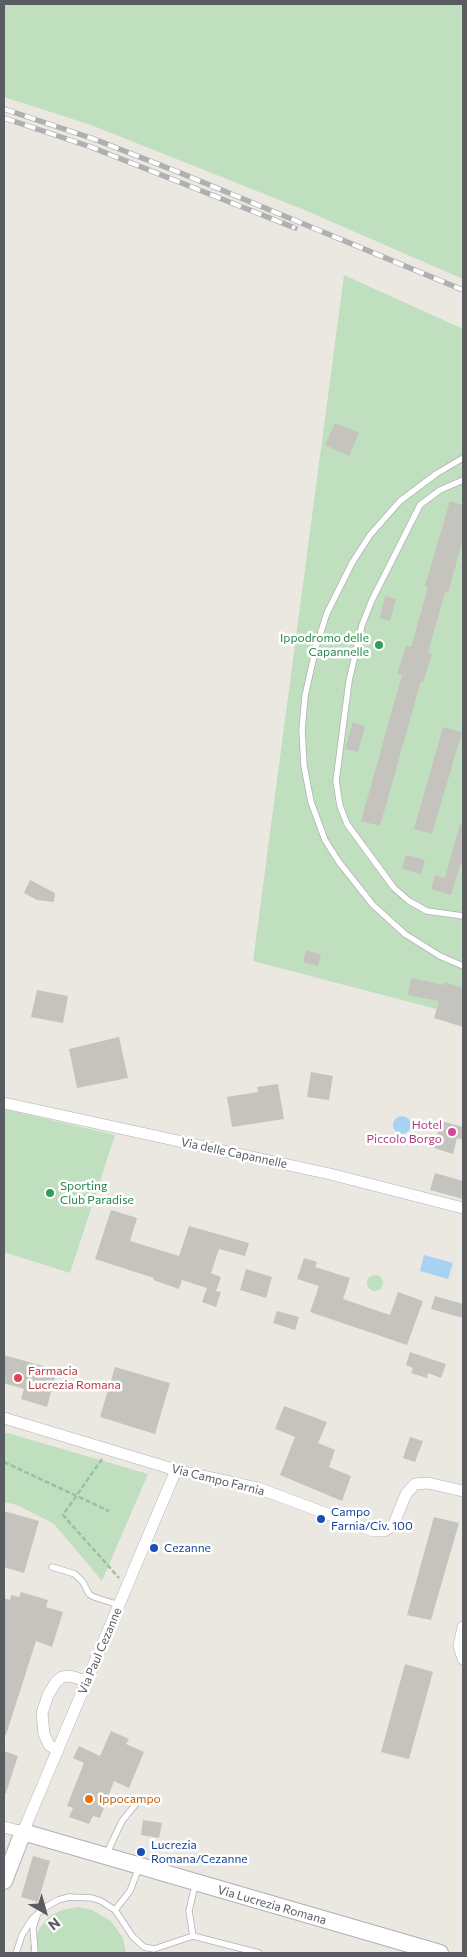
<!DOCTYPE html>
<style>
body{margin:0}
#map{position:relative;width:467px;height:1957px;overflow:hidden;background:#eae8e1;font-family:Commissioner,sans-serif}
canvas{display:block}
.frame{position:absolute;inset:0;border:5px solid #595c60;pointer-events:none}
.north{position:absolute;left:20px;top:1887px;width:50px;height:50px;-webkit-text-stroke:4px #fff;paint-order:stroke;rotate:142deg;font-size:14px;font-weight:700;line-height:20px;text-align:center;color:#595c60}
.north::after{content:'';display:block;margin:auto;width:18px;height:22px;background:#595c60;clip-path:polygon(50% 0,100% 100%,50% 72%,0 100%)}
</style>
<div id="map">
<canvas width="467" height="1957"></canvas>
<div class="frame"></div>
<div class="north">N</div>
</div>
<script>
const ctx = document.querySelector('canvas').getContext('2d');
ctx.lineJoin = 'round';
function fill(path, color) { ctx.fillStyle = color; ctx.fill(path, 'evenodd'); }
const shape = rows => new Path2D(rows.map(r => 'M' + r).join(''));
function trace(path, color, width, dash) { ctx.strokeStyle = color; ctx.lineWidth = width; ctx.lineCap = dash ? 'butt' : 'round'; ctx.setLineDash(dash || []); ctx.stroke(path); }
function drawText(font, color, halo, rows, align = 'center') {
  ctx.font = font + ' Commissioner,sans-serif'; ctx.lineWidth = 5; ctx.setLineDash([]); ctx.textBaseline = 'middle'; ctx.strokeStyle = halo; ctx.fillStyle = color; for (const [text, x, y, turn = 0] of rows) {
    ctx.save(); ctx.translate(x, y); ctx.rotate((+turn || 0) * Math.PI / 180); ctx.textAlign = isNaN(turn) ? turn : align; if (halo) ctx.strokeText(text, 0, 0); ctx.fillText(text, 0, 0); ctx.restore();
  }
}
const green = shape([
 [4,4,463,4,463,279,307,211,91,125,4,97],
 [344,275,463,329,463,1016,253,961],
 [4,1109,115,1135,70,1273,4,1252],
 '367 1283a8 8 0 1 1 16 0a8 8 0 1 1-16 0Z',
 [4,1432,148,1474,102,1581,54,1524,17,1505,4,1502],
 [78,1907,92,1910,111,1921,123,1938,126,1953,43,1953,29,1949,41,1926,50,1916,62,1910]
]);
const water = shape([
 '393 1125a9 9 0 1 1 18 0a9 9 0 1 1-18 0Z',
 [424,1255,453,1263,448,1279,420,1271]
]);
const building = shape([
 [335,423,359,433,349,456,325,445],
 [450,501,463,505,463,539,448,593,445,592,428,653,432,654,423,682,421,681,380,826,361,821,402,675,397,674,406,646,411,647,428,587,425,586],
 [385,596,396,599,390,621,380,618],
 [353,722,365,726,358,752,345,749],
 [443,727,462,732,432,834,414,829],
 [460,824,463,825,463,864,461,863,451,895,431,889,435,875,445,878],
 [406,855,425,860,421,874,402,869],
 [30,880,55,893,54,902,37,900,24,893],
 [306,950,321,955,318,966,303,962],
 [411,978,444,985,445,982,463,988,463,1027,434,1018,439,1001,408,995],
 [37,990,68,996,63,1023,31,1017],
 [119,1037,128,1078,77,1088,69,1049],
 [311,1072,333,1076,329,1100,307,1097],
 [278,1084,284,1119,232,1127,227,1097,258,1092,257,1087],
 [441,1121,463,1127,463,1140,457,1138,453,1154,434,1148],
 [435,1173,463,1181,463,1199,430,1190],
 [111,1210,137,1218,130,1241,179,1256,189,1226,249,1243,245,1256,219,1249,211,1273,221,1277,216,1291,221,1292,216,1307,202,1302,207,1288,182,1280,179,1289,153,1280,154,1278,95,1259],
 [304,1258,317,1262,315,1267,350,1278,343,1299,390,1315,398,1292,423,1301,407,1345,310,1312,319,1286,297,1279],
 [246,1269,272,1277,266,1298,240,1290],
 [435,1296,463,1304,463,1318,431,1309],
 [277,1311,299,1317,295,1330,273,1323],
 [410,1352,446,1364,441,1378,428,1373,427,1378,411,1373,413,1368,406,1365],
 [4,1355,57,1370,47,1407,21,1399,24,1389,4,1383],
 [115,1367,170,1383,155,1434,100,1417],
 [284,1406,327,1422,318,1443,335,1450,329,1467,351,1476,342,1501,280,1475,295,1437,275,1429],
 [410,1437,423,1441,415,1462,403,1458],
 [4,1511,39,1521,24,1573,4,1567],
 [434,1517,459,1523,431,1620,407,1615],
 [21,1592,48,1600,46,1607,63,1612,52,1647,36,1641,6,1735,4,1735,4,1598,10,1600,11,1595,19,1597],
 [405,1664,433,1672,409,1759,381,1752],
 [111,1731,129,1739,126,1744,144,1752,129,1788,114,1781,100,1818,93,1816,89,1824,69,1817,73,1808,67,1806,84,1763,73,1758,79,1746,100,1756],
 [4,1751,18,1756,6,1793,4,1793],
 [143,1820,162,1823,159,1838,141,1835],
 [33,1856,50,1861,38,1902,21,1897]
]);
const path = shape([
 [102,1459,63,1515,119,1578],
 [4,1462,109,1511]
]);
const lane = shape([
 [463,458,436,474,400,501,370,535,352,563,327,613,316,647,305,696,302,730,304,766,311,802,325,840,339,862,373,905,405,934,440,956,463,966],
 [463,480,440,490,420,505,372,600,362,625,349,681,336,781,340,806,347,824,394,888,409,901,427,911,463,916],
 [52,1567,75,1574,83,1582,89,1594,94,1597,119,1605],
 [106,1855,122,1821,140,1799],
 [139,1867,130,1891,115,1910,133,1937,144,1947,154,1949,193,1936],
 [195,1885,189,1911,193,1936,259,1953],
 [16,1953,22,1935,32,1919,44,1908,58,1900,69,1897,92,1898,101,1901,115,1910],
 [35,1953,33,1928,37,1916]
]);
const street = shape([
 [4,1103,330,1174,463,1208],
 [4,1418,176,1470,258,1488,373,1531,384,1531,393,1526,406,1494,415,1484,428,1483,463,1491],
 [463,1627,459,1646,463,1659],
 [58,1751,49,1745,44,1734,42,1713,48,1695,56,1682,62,1677,70,1676,87,1681],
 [4,1827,23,1832,176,1470]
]);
const secondary = shape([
 [4,1881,23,1832,440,1953]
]);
const rail = shape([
 [4,109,94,139,183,174,463,290],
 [4,118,91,147,295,228]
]);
const markers = [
 [379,645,5,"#2e9e5b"],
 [452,1132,5,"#d1479c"],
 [50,1193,5,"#2e9e5b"],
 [18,1378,5,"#e0444e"],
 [321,1519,5,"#1a4fb4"],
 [154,1548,5,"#1a4fb4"],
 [89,1799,5,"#e8710a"],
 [141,1852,5,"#1a4fb4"]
];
const leisureNames = [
 ["Ippodromo delle",369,638],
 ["Capannelle",369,652],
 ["Sporting",60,1186,"left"],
 ["Club Paradise",60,1200,"left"]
];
const hotelNames = [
 ["Hotel",442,1125],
 ["Piccolo Borgo",442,1139]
];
const streetNames = [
 ["Via delle Capannelle",234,1153,12],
 ["Via Campo Farnia",218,1480,14],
 ["Via Paul Cezanne",100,1651,-67],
 ["Via Lucrezia Romana",272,1905,16]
];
const healthNames = [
 ["Farmacia",28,1371],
 ["Lucrezia Romana",28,1385]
];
const transitNames = [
 ["Campo",331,1512],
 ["Farnia/Civ. 100",331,1526],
 ["Cezanne",164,1548],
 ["Lucrezia",151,1845],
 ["Romana/Cezanne",151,1859]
];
const foodNames = [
 ["Ippocampo",99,1799]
];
fill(green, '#c0dfbf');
fill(water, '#a7d2f3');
fill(building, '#c5c3be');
trace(lane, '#aeb1b5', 7);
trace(street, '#aeb1b5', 12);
trace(secondary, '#adb0b4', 18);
trace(path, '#9abfa4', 2.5, [5, 2.5]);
trace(lane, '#fff', 5.5);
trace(street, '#fff', 11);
trace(secondary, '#fff', 16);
trace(rail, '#afb0b0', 5.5);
trace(rail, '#fff', 4, [11]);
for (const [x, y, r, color] of markers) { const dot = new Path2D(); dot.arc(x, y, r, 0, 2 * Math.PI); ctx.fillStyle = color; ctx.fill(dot); trace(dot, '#fff', 2); }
drawText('12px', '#27864d', '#fff', leisureNames, 'right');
drawText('12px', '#b23c85', '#fff', hotelNames, 'right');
drawText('12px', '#595c60', '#fff', streetNames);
drawText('12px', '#be3a42', '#fff', healthNames, 'left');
drawText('12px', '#164399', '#fff', transitNames, 'left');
drawText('12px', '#c56008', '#fff', foodNames, 'left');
</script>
